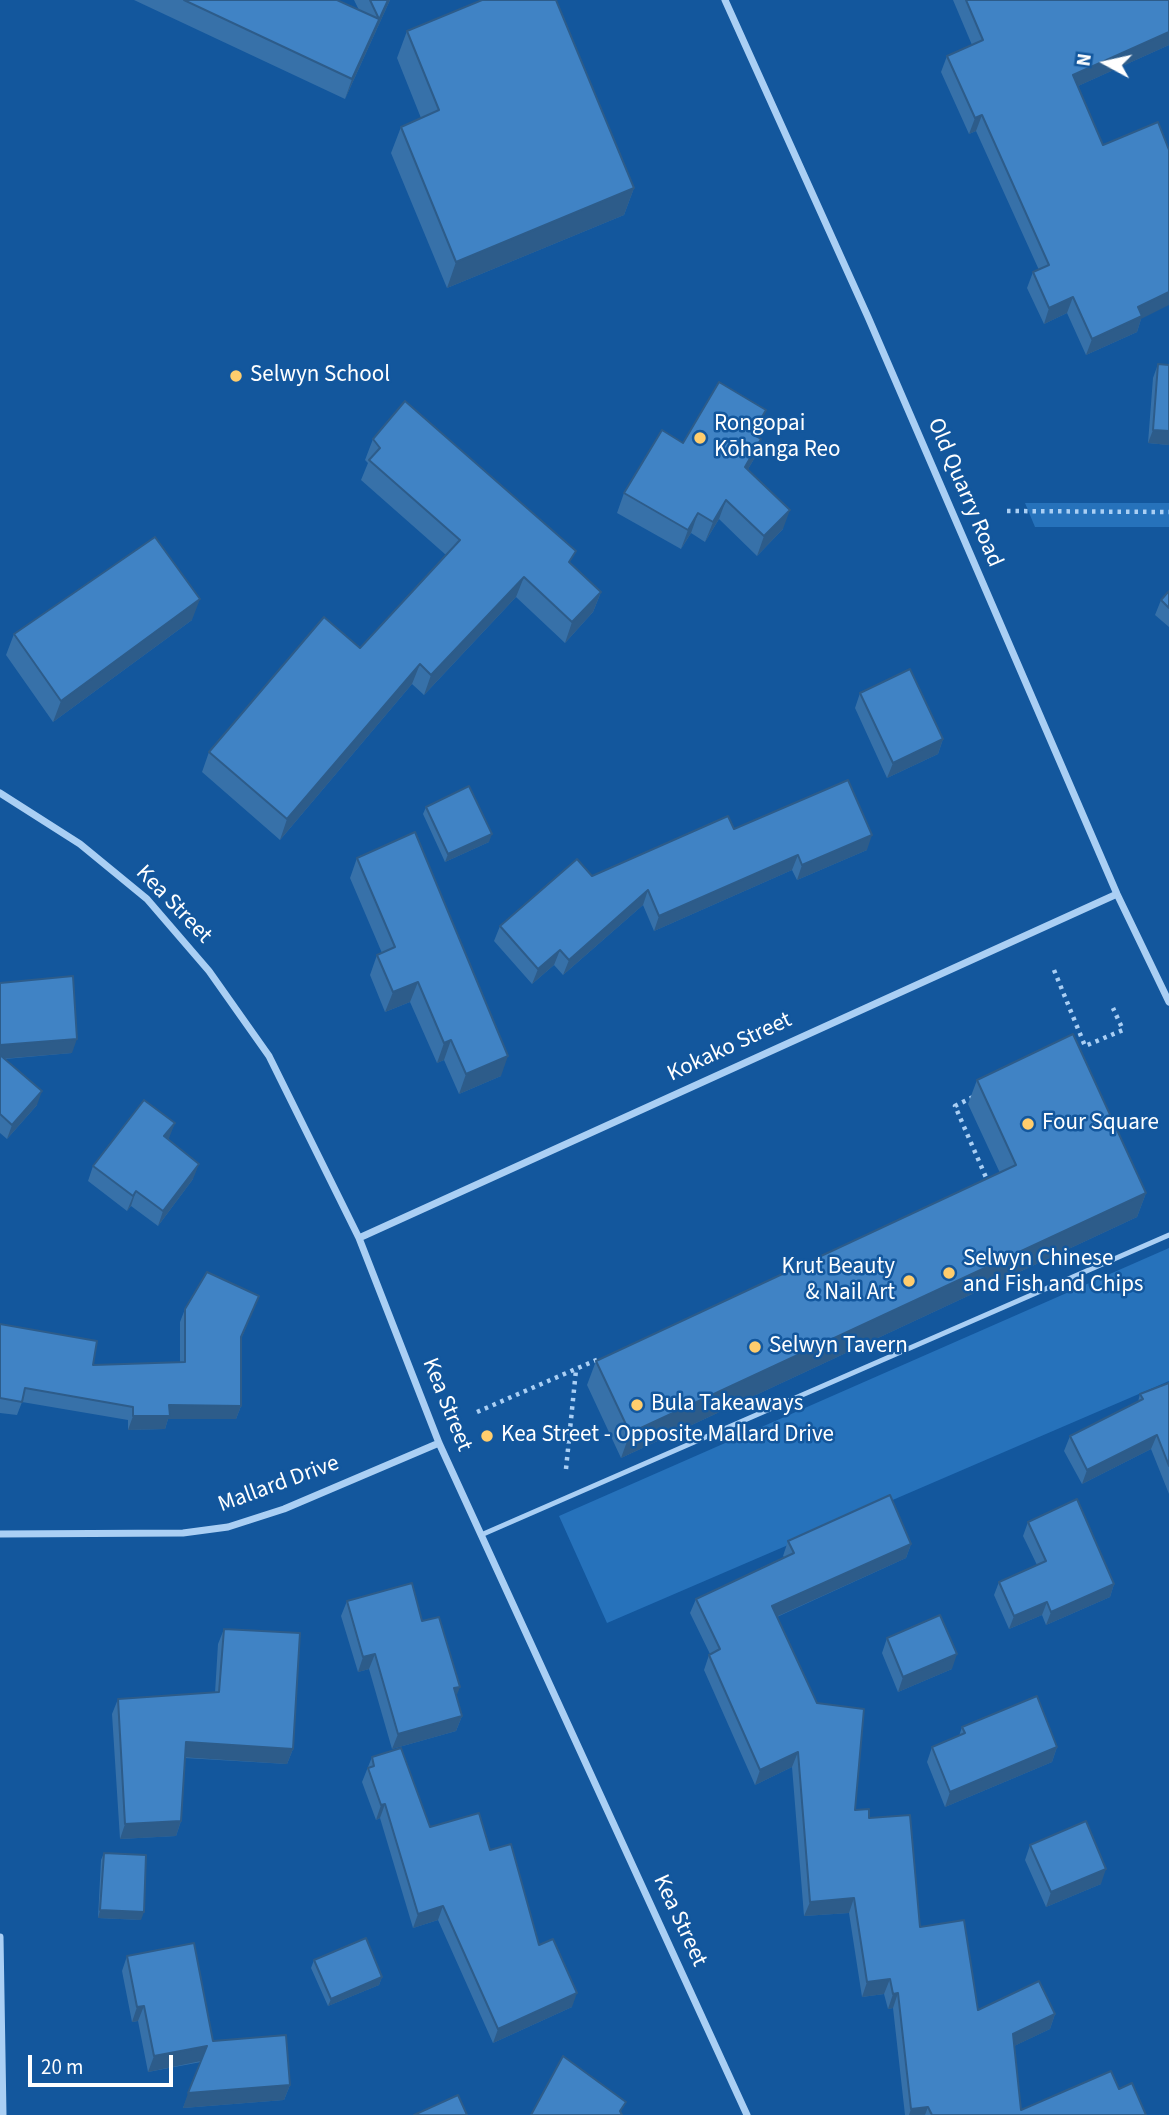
<!DOCTYPE html>
<meta charset="utf-8">
<style>
body{margin:0}
#map{position:relative;width:1169px;height:2115px;overflow:hidden;background:#13579d;font-family:"Source Sans 3",sans-serif}
canvas{display:block}
.north{position:absolute;left:1071px;top:28px;width:70px;height:70px;-webkit-text-stroke:5px #13579d;paint-order:stroke;rotate:278deg;font-size:19px;font-weight:700;line-height:28px;text-align:center;color:#fff}
.north::after{content:'';display:block;margin:auto;width:24px;height:32px;background:#fff;clip-path:polygon(50% 0,100% 100%,50% 72%,0 100%)}
.scale{position:absolute;left:28px;top:2055px;width:145px;height:32px;box-sizing:border-box;border:4px solid #fff;border-top:0;padding-left:9px;font-size:21px;line-height:24px;white-space:nowrap;color:#fff;-webkit-text-stroke:5px #13579d;paint-order:stroke}
</style>
<div id="map">
<canvas width="1169" height="2115"></canvas>
<div class="north">N</div>
<div class="scale">20 m</div>
</div>
<script>
const ctx = document.querySelector('canvas').getContext('2d');
ctx.lineJoin = 'round';
function fill(path, color) { ctx.fillStyle = color; ctx.fill(path, 'evenodd'); }
const shape = rows => new Path2D(rows.map(r => 'M' + r).join(''));
function trace(path, color, width, dash) { ctx.strokeStyle = color; ctx.lineWidth = width; ctx.lineCap = dash ? 'butt' : 'round'; ctx.setLineDash(dash || []); ctx.stroke(path); }
function drawText(font, color, halo, rows, align = 'center') {
  ctx.font = font + ' "Source Sans 3",sans-serif'; ctx.lineWidth = 5; ctx.setLineDash([]); ctx.textBaseline = 'middle'; ctx.strokeStyle = halo; ctx.fillStyle = color; for (const [text, x, y, turn = 0] of rows) {
    ctx.save(); ctx.translate(x, y); ctx.rotate((+turn || 0) * Math.PI / 180); ctx.textAlign = isNaN(turn) ? turn : align; if (halo) ctx.strokeText(text, 0, 0); ctx.fillText(text, 0, 0); ctx.restore();
  }
}
const green = shape([
 [1025,503,1169,503,1169,527,1035,527],
 [1169,1248,1169,1381,607,1623,559,1516]
]);
const path = shape([
 [1007,511,1169,512],
 [1054,970,1085,1046,1123,1030,1113,1008],
 [973,1097,955,1106,988,1182],
 [477,1412,601,1358],
 [566,1469,576,1370]
]);
const lane = shape([
 [481,1535,1169,1235]
]);
const street = shape([
 [725,0,868,317,1117,894,1169,1002],
 [0,793,80,844,147,899,209,971,269,1056,359,1238,439,1443,747,2115],
 [359,1238,1117,894],
 [0,1534,183,1533,228,1527,284,1509,439,1443],
 [0,1937,3,2115]
]);
const wall = shape([
 [134,0,337,0,359,10,354,0,390,0,345,99],
 [953,0,1169,0,1169,45,1078,86,1141,319,1137,332,1086,355,1067,313,1044,324,1027,288,1033,272,1039,270,976,131,969,134,941,72,947,56,972,45],
 [407,31,634,188,624,215,447,288,391,153,401,127,421,118,397,58],
 [1158,364,1169,445,1148,443,1153,378],
 [759,430,755,436,761,439,754,459,748,469,783,529,757,556,719,519,705,542,691,533,681,549,617,513,624,493,683,443],
 [373,439,571,564,601,592,593,612,565,643,516,597,424,695,412,684,280,840,202,772,209,752,360,648,446,555,361,480,368,463,365,460],
 [1169,591,1169,627,1155,615,1161,600],
 [192,620,53,722,6,655,14,634],
 [860,693,943,739,938,754,887,778,855,708],
 [426,807,489,842,445,862,423,814],
 [734,829,867,850,797,880,792,870,654,931,643,905,563,975,554,965,532,984,494,941,500,926,592,876],
 [357,858,501,1076,459,1094,444,1060,437,1063,410,1002,385,1012,370,975,377,955,382,953,350,878],
 [0,983,72,1053,5,1059,37,1105,7,1139,0,1133],
 [977,1080,1146,1193,1137,1217,621,1458,587,1385,596,1361,1000,1173,968,1104],
 [169,1138,168,1140,193,1179,158,1226,131,1206,127,1211,88,1181,93,1166],
 [259,1296,241,1339,241,1406,236,1419,168,1419,165,1429,128,1430,128,1420,22,1402,17,1415,0,1413,0,1324,93,1365,180,1362,180,1322,185,1309],
 [1169,1383,1169,1494,1151,1449,1082,1484,1064,1451,1070,1436,1138,1402,1140,1394],
 [1028,1522,1114,1584,1110,1597,1046,1625,1042,1615,1009,1629,994,1595,999,1582,1037,1565,1023,1536],
 [788,1541,911,1544,906,1558,777,1617,855,1810,869,1818,920,1927,978,2010,1055,2014,1050,2029,1014,2046,1021,2110,1119,2089,1146,2115,905,2115,893,2008,888,2009,884,1994,862,1997,849,1913,804,1916,792,1767,755,1785,704,1670,709,1655,710,1654,690,1613,696,1599,784,1557,783,1556],
 [347,1601,422,1621,456,1696,462,1716,456,1731,392,1749,369,1669,358,1672,341,1616],
 [224,1629,293,1749,287,1764,185,1758,181,1821,176,1836,120,1839,112,1714,118,1699,215,1693,218,1644],
 [887,1638,952,1669,898,1692,882,1653],
 [962,1727,1057,1747,1052,1762,945,1807,927,1762,932,1747,959,1736],
 [372,1757,430,1827,490,1850,572,2007,493,2043,438,1920,413,1928,380,1818,376,1820,362,1782],
 [1030,1845,1101,1884,1046,1907,1025,1860],
 [104,1853,141,1920,98,1918,101,1860],
 [127,1956,213,2041,290,2085,284,2100,183,2108,201,2062,148,2072,138,2021,132,2022,122,1971],
 [314,1960,382,1977,379,1985,328,2006,311,1968]
]);
const shadedWall = shape([
 [388,0,390,0,345,99,352,79],
 [1169,32,1169,45,1067,91,1073,75],
 [982,115,976,131,969,134,975,118],
 [634,188,624,215,447,288,456,262],
 [1169,292,1169,305,1141,319,1137,332,1086,355,1092,339,1138,307],
 [1073,297,1067,313,1044,324,1049,308],
 [766,410,759,430,745,453,752,434],
 [1153,430,1169,431,1169,445,1148,443],
 [761,439,754,459,738,486,745,467],
 [726,500,719,519,705,542,713,522],
 [790,510,783,529,757,556,764,536],
 [698,513,691,533,681,549,688,530],
 [524,577,516,597,424,695,431,675],
 [601,592,593,612,565,643,572,622],
 [200,599,192,620,53,722,61,701],
 [420,664,412,684,280,840,287,819],
 [943,739,938,754,887,778,893,763],
 [492,834,489,842,445,862,448,854],
 [872,835,867,850,797,880,802,865],
 [798,855,792,870,654,931,659,916],
 [648,890,643,905,563,975,569,960],
 [560,950,554,965,532,984,538,969],
 [418,982,410,1002,385,1012,393,992],
 [77,1039,72,1053,0,1059,0,1045],
 [451,1040,444,1060,437,1063,444,1043],
 [508,1056,501,1076,459,1094,466,1074],
 [42,1091,37,1105,7,1139,12,1125],
 [175,1123,169,1138,158,1151,164,1136],
 [199,1164,193,1179,158,1226,163,1211],
 [136,1191,131,1206,127,1211,133,1196],
 [1146,1193,1137,1217,621,1458,630,1433],
 [169,1405,241,1406,236,1419,168,1419,165,1429,128,1430,133,1416],
 [1157,1435,1151,1449,1082,1484,1087,1470],
 [911,1544,906,1558,767,1621,772,1606],
 [1114,1584,1110,1597,1046,1625,1051,1612],
 [1047,1602,1042,1615,1009,1629,1014,1616],
 [375,1654,369,1669,358,1672,363,1657],
 [957,1654,952,1669,898,1692,903,1677],
 [460,1687,454,1702,454,1688],
 [462,1716,456,1731,392,1749,398,1734],
 [186,1742,293,1749,287,1764,180,1757],
 [1057,1747,1052,1762,945,1807,950,1792],
 [798,1752,792,1767,755,1785,760,1770],
 [385,1804,380,1818,376,1820,381,1805],
 [181,1821,176,1836,120,1839,125,1824],
 [1106,1869,1101,1884,1046,1907,1051,1892],
 [854,1898,849,1913,804,1916,810,1902],
 [443,1906,438,1920,413,1928,418,1914],
 [100,1910,144,1912,141,1920,98,1918],
 [382,1977,379,1985,328,2006,331,1999],
 [890,1979,884,1994,862,1997,867,1982],
 [577,1993,572,2007,493,2043,498,2029],
 [898,1993,893,2008,888,2009,893,1994],
 [144,2006,138,2021,132,2022,137,2007],
 [1055,2014,1050,2029,1008,2049,1013,2034],
 [207,2046,201,2061,148,2072,154,2056],
 [290,2085,284,2100,183,2108,188,2093],
 [928,2107,925,2115,909,2115,911,2109]
]);
const building = shape([
 [184,0,337,0,379,19,370,0,388,0,352,79,184,0],
 [482,0,556,0,634,188,456,262,401,127,439,110,407,31,482,0],
 [966,0,1169,0,1169,32,1073,75,1103,145,1158,122,1169,150,1169,292,1138,307,1142,316,1092,339,1073,297,1049,308,1033,272,1049,265,982,115,975,118,947,56,983,40,966,0],
 [1158,364,1169,365,1169,431,1153,430,1158,364],
 [719,382,766,410,752,434,761,439,745,467,790,510,764,536,726,500,713,522,698,513,688,530,624,493,662,430,683,443,719,382],
 [405,401,576,551,569,562,601,592,572,622,524,577,431,675,420,664,287,819,209,752,324,617,360,648,460,540,369,460,380,448,373,439,405,401],
 [155,537,200,599,61,701,14,634,155,537],
 [1169,591,1169,608,1161,600,1169,591],
 [910,669,943,739,893,763,860,693,910,669],
 [848,780,872,835,802,865,798,855,659,916,648,890,569,960,560,950,538,969,500,926,577,859,592,876,728,816,734,829,848,780],
 [469,786,492,834,448,854,426,807,469,786],
 [415,832,508,1056,466,1074,451,1040,444,1043,418,982,393,992,377,955,395,947,357,858,415,832],
 [73,976,77,1039,0,1045,0,983,73,976],
 [1073,1034,1146,1193,630,1433,596,1361,1016,1165,977,1080,1073,1034],
 [0,1055,42,1091,12,1125,0,1114,0,1055],
 [144,1100,175,1123,164,1136,199,1164,163,1211,136,1191,133,1196,93,1166,144,1100],
 [207,1272,259,1296,241,1337,241,1406,169,1405,170,1416,133,1416,133,1407,25,1388,22,1402,0,1398,0,1324,97,1341,93,1365,185,1362,185,1309,207,1272],
 [1169,1383,1169,1466,1157,1435,1087,1470,1070,1436,1143,1399,1140,1394,1169,1383],
 [890,1495,911,1544,772,1606,817,1703,864,1709,855,1810,869,1809,869,1818,910,1815,920,1927,964,1920,978,2010,1039,1981,1055,2014,1013,2034,1021,2110,1111,2071,1119,2089,1132,2083,1146,2115,932,2115,928,2107,911,2109,898,1993,893,1994,890,1979,867,1982,854,1898,810,1902,798,1752,760,1770,709,1655,720,1649,696,1599,794,1553,788,1541,890,1495],
 [1077,1499,1114,1584,1051,1612,1047,1602,1014,1616,999,1582,1046,1561,1028,1522,1077,1499],
 [412,1583,422,1621,439,1617,460,1687,454,1688,462,1716,398,1734,375,1654,363,1657,347,1601,412,1583],
 [940,1615,957,1654,903,1677,887,1638,940,1615],
 [224,1629,300,1633,293,1749,186,1742,181,1821,125,1824,118,1699,219,1692,224,1629],
 [1037,1696,1057,1747,950,1792,932,1747,965,1733,962,1727,1037,1696],
 [401,1748,430,1827,479,1813,490,1850,511,1844,539,1945,553,1939,577,1993,498,2029,443,1906,418,1914,385,1804,381,1805,368,1768,374,1766,372,1757,401,1748],
 [1086,1821,1106,1869,1051,1892,1030,1845,1086,1821],
 [104,1853,146,1855,144,1912,100,1910,104,1853],
 [366,1938,382,1977,331,1999,314,1960,366,1938],
 [194,1943,213,2041,286,2035,290,2085,188,2093,207,2046,154,2056,144,2006,137,2007,127,1956,194,1943],
 [563,2056,626,2102,620,2111,622,2115,531,2115,563,2056],
 [458,2095,467,2115,414,2115,458,2095]
]);
const markers = [
 [236,376,7,"#ffcd6d"],
 [700,438,7,"#ffcd6d"],
 [1028,1124,7,"#ffcd6d"],
 [949,1273,7,"#ffcd6d"],
 [909,1281,7,"#ffcd6d"],
 [755,1347,7,"#ffcd6d"],
 [637,1405,7,"#ffcd6d"],
 [487,1436,7,"#ffcd6d"]
];
const poiNames = [
 ["Selwyn School",250,376],
 ["Rongopai",714,425],
 ["Kōhanga Reo",714,451],
 ["Four Square",1042,1124],
 ["Selwyn Chinese",963,1260],
 ["and Fish and Chips",963,1286],
 ["Krut Beauty",895,1268,"right"],
 ["& Nail Art",895,1294,"right"],
 ["Selwyn Tavern",769,1347],
 ["Bula Takeaways",651,1405],
 ["Kea Street - Opposite Mallard Drive",501,1436]
];
const streetNames = [
 ["Old Quarry Road",964,493,67],
 ["Kea Street",173,905,46],
 ["Kokako Street",730,1048,-25],
 ["Kea Street",446,1405,68],
 ["Mallard Drive",279,1485,-20],
 ["Kea Street",679,1921,65]
];
fill(green, '#2672bb');
trace(path, '#aacff4', 4.5, [3.5, 5]);
trace(lane, '#aacff4', 5);
trace(street, '#aacff4', 7);
fill(wall, '#3771a9');
fill(shadedWall, '#2d5c8a');
fill(building, '#4083c5');
trace(building, '#2d5c8a', 2);
for (const [x, y, r, color] of markers) { const dot = new Path2D(); dot.arc(x, y, r, 0, 2 * Math.PI); ctx.fillStyle = color; ctx.fill(dot); trace(dot, '#13579d', 2.5); }
drawText('23px', '#fff', '#13579d', poiNames, 'left');
drawText('23px', '#fff', '#13579d', streetNames);
</script>
